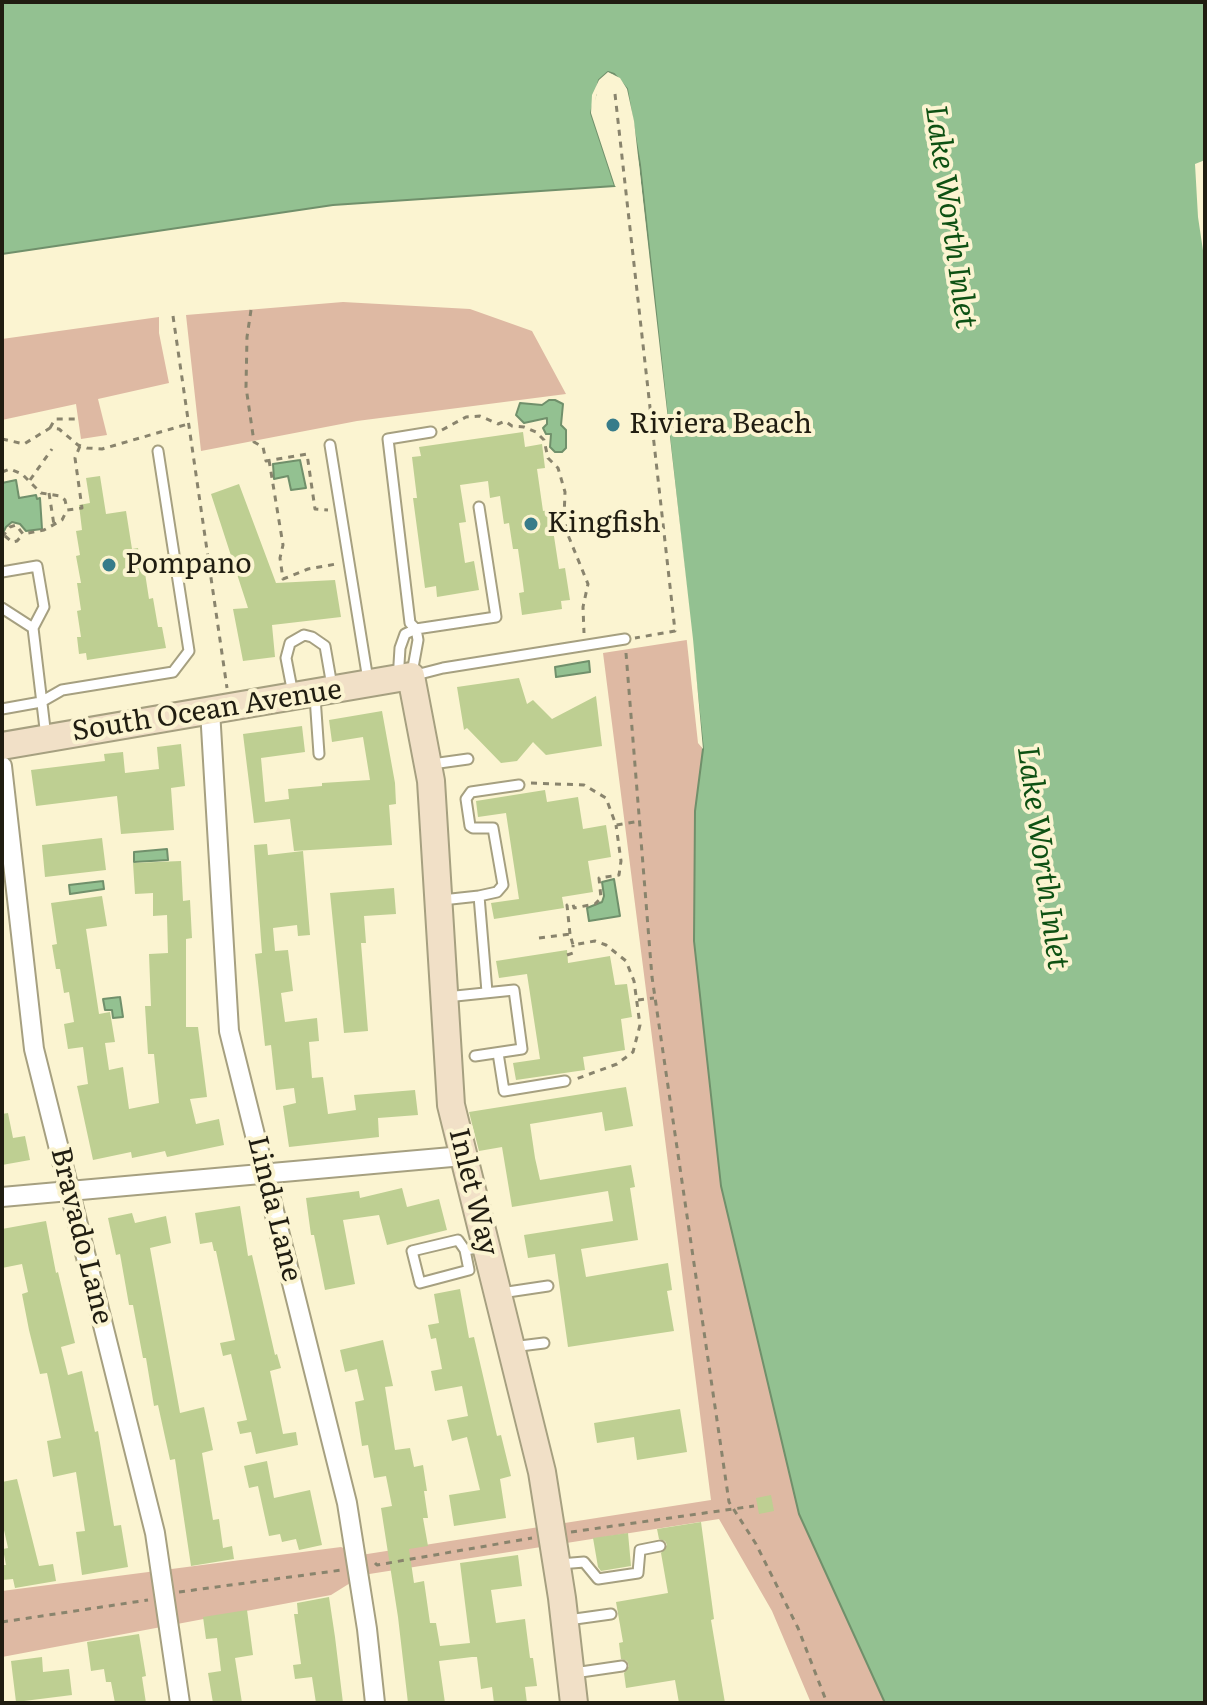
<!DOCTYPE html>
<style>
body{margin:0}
#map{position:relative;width:1207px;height:1705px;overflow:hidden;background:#fbf4d1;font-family:Literata,serif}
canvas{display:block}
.frame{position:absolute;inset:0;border:4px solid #201d11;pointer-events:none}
</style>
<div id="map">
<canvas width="1207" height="1705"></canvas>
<div class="frame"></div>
</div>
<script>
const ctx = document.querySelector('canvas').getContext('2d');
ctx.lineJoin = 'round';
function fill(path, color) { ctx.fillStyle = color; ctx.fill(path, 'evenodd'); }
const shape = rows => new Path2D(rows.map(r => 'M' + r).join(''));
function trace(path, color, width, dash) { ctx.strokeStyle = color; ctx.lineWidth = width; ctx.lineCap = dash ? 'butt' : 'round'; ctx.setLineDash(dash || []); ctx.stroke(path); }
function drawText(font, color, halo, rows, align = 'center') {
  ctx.font = font + ' Literata,serif'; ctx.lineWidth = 8; ctx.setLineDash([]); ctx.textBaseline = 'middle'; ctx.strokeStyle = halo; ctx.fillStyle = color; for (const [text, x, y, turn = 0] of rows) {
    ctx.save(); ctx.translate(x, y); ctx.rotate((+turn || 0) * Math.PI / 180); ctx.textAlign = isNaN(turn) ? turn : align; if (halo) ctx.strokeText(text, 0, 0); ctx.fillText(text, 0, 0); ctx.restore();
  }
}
const green = shape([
 [343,302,470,309,532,331,566,394,357,421,201,451,186,315],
 [159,317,159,333,169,383,98,399,107,435,81,439,76,404,2,420,2,339],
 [693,639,703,749,695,811,694,941,721,1186,799,1514,885,1703,811,1703,772,1611,719,1519,363,1575,331,1595,2,1657,2,1591,341,1547,361,1555,711,1500,603,653]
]);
const water = shape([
 [2,2,1205,2,1205,1703,885,1703,799,1514,721,1186,694,941,695,811,703,749,640,165,627,89,614,74,608,72,599,80,591,113,615,186,333,205,2,254,2,2],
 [549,400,555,400,563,404,561,425,566,430,566,448,562,452,555,452,550,447,551,434,546,434,543,428,547,424,547,418,524,423,516,415,520,403,542,405,549,400],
 [300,460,306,488,291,490,288,476,274,479,273,464,300,460],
 [16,480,19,498,36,495,37,499,40,498,42,529,26,531,20,524,12,522,6,527,2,535,2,483,16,480],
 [589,661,590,672,556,677,555,667,589,661],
 [167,849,168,860,134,862,134,852,167,849],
 [614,879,620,916,589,921,587,908,602,902,604,896,602,882,614,879],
 [103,881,104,889,70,894,69,885,103,881],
 [120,997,123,1017,113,1018,112,1010,105,1010,103,999,120,997]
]);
const pier = shape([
 [608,72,620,78,627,89,634,121,693,639,703,749,698,743,630,121,624,90,613,77,609,77,602,82,596,96,595,112,618,188,615,186,591,113,592,95,599,80],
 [1205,160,1205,264,1198,217,1195,164]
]);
const building = shape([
 [523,432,525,447,542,444,545,468,537,469,543,511,550,510,559,569,565,568,570,600,561,601,562,609,522,615,519,593,524,592,523,584,518,549,513,549,509,523,504,524,500,496,490,498,488,481,460,485,466,522,459,523,465,563,474,561,479,590,437,597,436,586,425,588,413,498,417,498,412,457,421,456,419,447],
 [100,476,106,514,126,511,132,549,138,548,142,574,145,573,149,599,153,598,158,627,162,627,166,648,87,660,86,653,79,654,77,637,81,637,77,611,81,610,77,583,81,583,76,556,80,555,76,531,82,530,79,505,90,503,86,478],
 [239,484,276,583,335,580,341,617,272,625,275,657,243,661,233,609,248,608,211,494],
 [519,678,527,704,533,700,552,719,596,696,602,746,546,755,533,742,517,761,501,763,467,728,464,730,457,687],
 [382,711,395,783,396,804,389,805,392,845,294,851,290,819,254,823,243,734,302,726,305,752,261,758,265,802,289,799,288,789,322,786,322,783,370,780,363,737,332,742,329,720],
 [181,744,185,786,171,788,174,830,121,834,117,796,36,806,31,770,105,761,104,754,123,752,125,773,159,769,157,747],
 [545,790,547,802,578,797,583,829,606,825,611,857,588,861,593,892,562,897,564,908,494,919,491,903,519,899,506,813,478,817,476,801],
 [102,838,106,870,45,877,42,845],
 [267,844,268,855,303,851,310,935,298,936,297,925,273,928,275,951,288,950,293,991,281,993,285,1022,317,1018,319,1041,309,1042,312,1078,323,1077,328,1114,356,1110,354,1095,415,1090,418,1115,378,1118,379,1137,289,1147,283,1106,296,1103,294,1088,276,1090,271,1045,265,1046,255,954,262,953,254,845],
 [181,861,183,901,190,900,192,938,186,939,186,1027,198,1027,207,1097,190,1099,196,1124,219,1119,224,1145,167,1157,165,1151,132,1158,131,1152,93,1160,77,1086,88,1084,83,1047,68,1049,64,1024,74,1022,69,992,64,993,60,969,56,969,52,945,57,944,51,903,102,896,107,926,86,929,99,1014,110,1012,115,1042,105,1043,109,1070,123,1067,129,1109,159,1103,154,1054,148,1054,145,1006,151,1006,149,954,168,953,167,915,153,916,153,893,135,894,133,863],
 [394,888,396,914,364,916,366,943,361,943,368,1031,344,1033,330,893],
 [567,950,568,963,610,956,615,985,627,984,632,1017,621,1019,625,1050,583,1057,585,1070,516,1080,513,1063,540,1059,527,974,499,978,496,961],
 [626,1087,633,1126,605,1131,602,1112,530,1124,535,1158,540,1180,631,1165,635,1187,630,1188,638,1240,581,1249,586,1277,668,1263,672,1290,667,1291,674,1331,568,1347,555,1254,528,1258,524,1235,613,1221,608,1191,512,1207,502,1147,479,1151,469,1112],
 [8,1113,13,1138,25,1136,30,1160,2,1165,2,1114],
 [402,1188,407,1207,439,1199,447,1230,387,1245,379,1215,343,1220,355,1284,325,1290,314,1235,311,1235,306,1198,359,1191,360,1198],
 [240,1206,248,1256,252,1255,275,1355,277,1354,281,1368,270,1371,283,1434,296,1432,298,1445,256,1454,251,1432,240,1434,237,1422,247,1420,231,1354,223,1356,220,1343,235,1340,216,1251,214,1251,212,1242,200,1244,195,1213],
 [132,1213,135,1223,166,1216,171,1243,150,1248,180,1413,204,1407,213,1450,202,1453,213,1520,219,1519,223,1548,232,1546,234,1559,191,1566,175,1459,170,1460,158,1405,154,1406,146,1358,143,1358,133,1305,129,1305,120,1254,116,1255,108,1218],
 [46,1221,56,1273,58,1272,75,1343,61,1347,68,1375,82,1371,95,1432,98,1431,114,1526,121,1525,128,1567,82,1575,76,1532,85,1531,76,1472,53,1477,47,1441,61,1438,47,1373,40,1374,29,1330,22,1294,28,1292,22,1264,2,1268,2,1229],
 [460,1289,469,1338,474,1337,497,1436,501,1435,511,1476,500,1479,506,1518,454,1526,449,1495,480,1490,467,1437,452,1441,447,1420,468,1416,462,1386,435,1391,431,1371,442,1369,436,1338,431,1339,428,1325,439,1323,434,1294],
 [383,1340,393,1386,385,1387,395,1450,410,1448,414,1467,423,1465,427,1491,424,1491,428,1518,423,1518,428,1546,409,1549,414,1583,424,1581,430,1623,436,1623,440,1646,470,1643,460,1563,518,1555,522,1586,491,1590,496,1623,525,1619,530,1658,533,1658,537,1686,525,1687,527,1703,494,1703,492,1687,481,1689,477,1657,472,1657,439,1661,445,1703,408,1703,398,1617,381,1508,392,1506,386,1476,374,1478,368,1445,362,1446,355,1402,364,1400,357,1369,345,1372,340,1350],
 [680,1409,687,1452,637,1460,634,1437,597,1443,594,1423],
 [267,1461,274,1498,310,1490,322,1545,299,1550,296,1539,282,1542,280,1534,269,1536,258,1486,249,1488,244,1466],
 [17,1479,39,1566,53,1564,56,1581,15,1588,13,1579,2,1580,2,1565,6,1565,3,1549,8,1548,2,1521,2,1482],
 [771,1495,774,1511,759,1514,756,1498],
 [701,1522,714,1619,711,1620,725,1703,679,1703,675,1680,626,1688,624,1673,629,1666,627,1661,621,1659,619,1643,623,1642,616,1602,668,1593,661,1553,667,1545,665,1541,659,1539,657,1529],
 [628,1533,631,1566,601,1571,598,1567,593,1538],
 [329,1597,335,1637,343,1703,316,1703,312,1677,295,1679,293,1665,301,1664,294,1614,298,1614,297,1603],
 [247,1610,253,1655,235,1658,242,1703,213,1703,208,1673,221,1671,217,1638,206,1639,203,1617],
 [139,1634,146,1676,142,1677,146,1703,115,1703,111,1682,106,1682,104,1669,91,1671,87,1642],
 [42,1657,43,1672,69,1669,72,1695,16,1702,11,1661]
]);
const path = shape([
 [615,94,675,631,635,638],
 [251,310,247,337,246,387,254,442,263,447,266,461,307,454,315,509,328,510],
 [173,316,227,688],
 [50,428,55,419,78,419],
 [442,430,466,417,480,416,498,424,505,421,512,426,524,427,536,432,544,440,548,458,558,468,565,492,564,519,568,535,588,584,583,607,584,633],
 [2,439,24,444,50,428,59,429,78,445,87,448,102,449,188,424],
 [269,460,283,545,280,558,283,579,308,569,336,564],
 [2,472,10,469,22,474,41,493,60,496,65,500,67,509],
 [30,480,52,449],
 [49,493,54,525],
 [5,536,12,542,17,541,23,534],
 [2,537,10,527,16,525,23,534,44,530,62,520,67,510,82,508,75,458,80,446],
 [626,653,652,977,729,1502,756,1544,798,1628,827,1703],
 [531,783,584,785,606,798,616,825,640,821],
 [570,934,567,905,573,904,574,908,595,904,601,898,599,878,619,875,621,861,616,825],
 [539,938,570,934,573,945,595,941,606,945,626,961,634,981,640,1025,633,1052,617,1064,576,1079],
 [567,955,573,953,573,945],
 [638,1000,654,998],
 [571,1532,754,1506],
 [375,1563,377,1565,532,1538],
 [179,1592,342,1570],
 [2,1622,148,1600]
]);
const lane = shape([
 [330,445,368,680],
 [2,572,37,566,44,607,33,628,46,737],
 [2,608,33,628],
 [405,672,399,667,399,664,400,648,405,634,416,629,496,617,479,507],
 [412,673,418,640,416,629,410,623,388,439,431,432],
 [412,676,443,668,625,639],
 [293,694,286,658,290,643,304,635,312,637,325,646,332,686],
 [315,697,319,754],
 [2,709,41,702,62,690,173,672,189,651,158,451],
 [432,764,468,759],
 [442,900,479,896],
 [487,992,479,896,497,892,503,885,493,828,473,828,470,826,466,799,471,792,519,785],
 [446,997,514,990,522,1049,475,1056],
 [498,1053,504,1091,565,1081],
 [465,1250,469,1270,420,1283,412,1251,458,1240,465,1250,483,1247],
 [501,1293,548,1286],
 [512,1347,544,1343],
 [560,1564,584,1562,598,1579,638,1573,640,1550,660,1546],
 [568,1620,611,1614],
 [574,1673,622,1666]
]);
const street = shape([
 [210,710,229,1031,347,1503,367,1629,375,1703],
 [2,766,34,1049,155,1533,180,1703],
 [2,1197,463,1156]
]);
const secondary = shape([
 [2,746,411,676,431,781,451,1105,542,1472,562,1598,574,1703]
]);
const markers = [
 [613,425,8,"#377c8a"],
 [531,524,8,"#377c8a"],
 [109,565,8,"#377c8a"]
];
const poiNames = [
 ["Riviera Beach",629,425],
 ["Kingfish",547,524],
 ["Pompano",125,565]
];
const streetNames = [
 ["South Ocean Avenue",207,711,-9],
 ["Inlet Way",473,1192,76],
 ["Linda Lane",274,1209,76],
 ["Bravado Lane",81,1236,76]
];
const waterNames = [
 ["Lake Worth Inlet",950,217,82],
 ["Lake Worth Inlet",1042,858,82]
];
fill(green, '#deb9a3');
fill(water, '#93c191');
trace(water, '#70906b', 2);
fill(pier, '#fbf4d1');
fill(building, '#becf92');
trace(lane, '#a6a080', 13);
trace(street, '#a6a080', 22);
trace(secondary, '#a6a080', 30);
trace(path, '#89846d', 3, [6, 6]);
trace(lane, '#fff', 9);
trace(street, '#fff', 18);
trace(secondary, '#f1e0c7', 26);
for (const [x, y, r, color] of markers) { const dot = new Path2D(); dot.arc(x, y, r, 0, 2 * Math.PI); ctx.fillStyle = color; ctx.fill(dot); trace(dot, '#fbf4d1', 3); }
drawText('28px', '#201d11', '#fbf4d1', poiNames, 'left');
drawText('28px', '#201d11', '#fbf4d1', streetNames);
drawText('italic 30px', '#0e5113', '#fbf4d1', waterNames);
</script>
